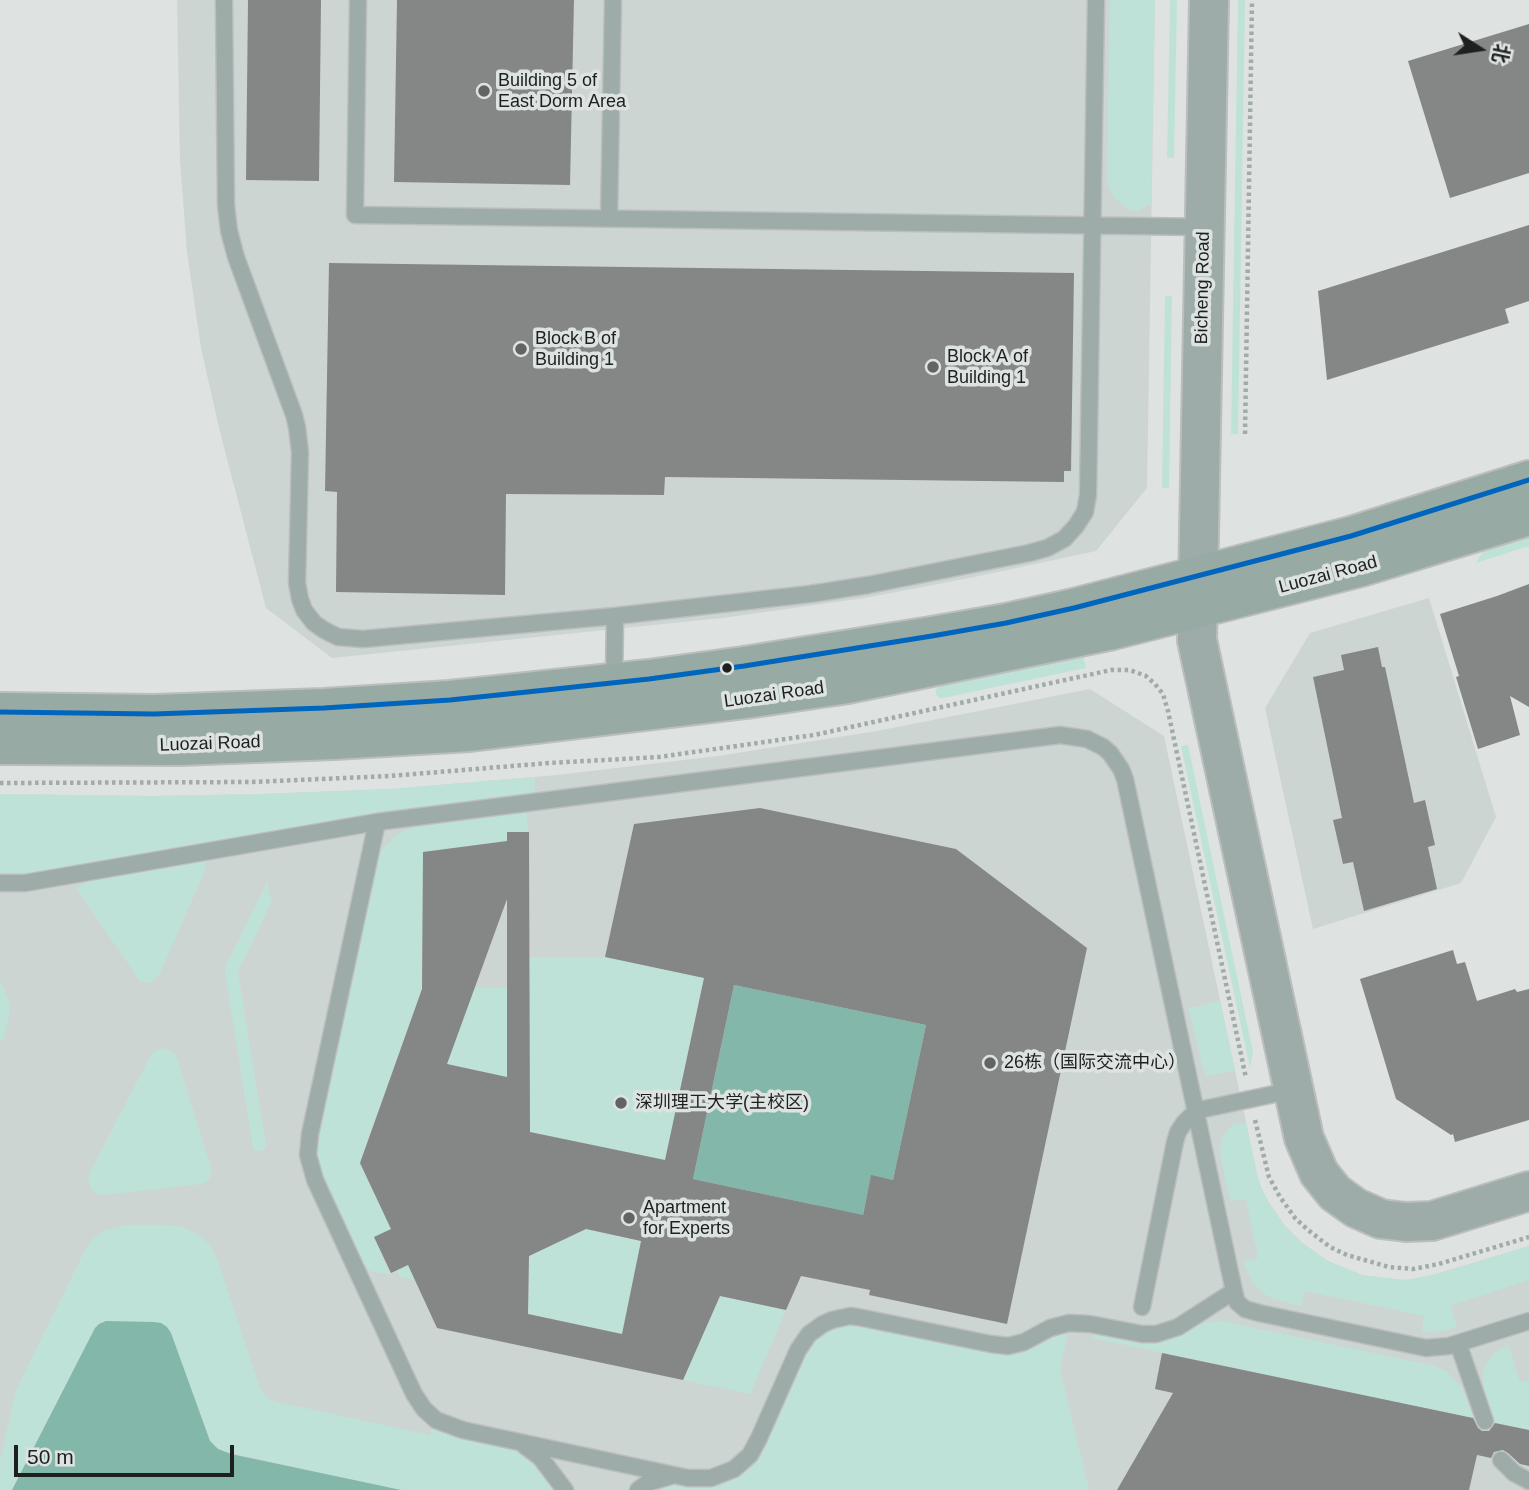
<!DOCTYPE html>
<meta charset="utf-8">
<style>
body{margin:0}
#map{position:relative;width:1529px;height:1490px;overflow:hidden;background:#dee2e0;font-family:Helvetica,"Noto Sans SC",sans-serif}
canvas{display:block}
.north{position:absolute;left:1445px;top:14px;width:70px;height:70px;-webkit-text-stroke:5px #dde3e1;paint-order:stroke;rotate:102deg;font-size:19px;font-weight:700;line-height:28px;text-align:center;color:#1e2020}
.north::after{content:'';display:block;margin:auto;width:24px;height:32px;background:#1e2020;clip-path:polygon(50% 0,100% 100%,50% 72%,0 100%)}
.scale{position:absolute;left:14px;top:1445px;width:220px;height:32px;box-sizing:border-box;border:4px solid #1e2020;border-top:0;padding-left:9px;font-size:21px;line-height:24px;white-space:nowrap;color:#1e2020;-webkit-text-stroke:5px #dde3e1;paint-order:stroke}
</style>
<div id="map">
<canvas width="1529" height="1490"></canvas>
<div class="north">北</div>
<div class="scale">50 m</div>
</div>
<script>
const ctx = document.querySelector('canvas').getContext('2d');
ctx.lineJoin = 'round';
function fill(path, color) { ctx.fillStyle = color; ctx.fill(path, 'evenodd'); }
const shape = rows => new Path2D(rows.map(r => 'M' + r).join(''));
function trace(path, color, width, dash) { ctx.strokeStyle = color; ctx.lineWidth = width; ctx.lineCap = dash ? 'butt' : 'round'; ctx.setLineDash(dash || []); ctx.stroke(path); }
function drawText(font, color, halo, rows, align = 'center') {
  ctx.font = font + ' Helvetica,"Noto Sans SC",sans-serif'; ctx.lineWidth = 7; ctx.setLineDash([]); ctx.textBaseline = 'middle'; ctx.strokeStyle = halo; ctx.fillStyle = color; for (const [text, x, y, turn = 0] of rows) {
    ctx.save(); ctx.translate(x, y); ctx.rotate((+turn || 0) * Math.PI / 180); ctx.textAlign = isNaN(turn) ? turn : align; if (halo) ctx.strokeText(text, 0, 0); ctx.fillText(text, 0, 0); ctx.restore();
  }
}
const built = shape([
 [177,0,1155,0,1147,488,1096,551,974,577,865,598,722,618,332,658,266,608,219,428,201,348,187,252,180,161],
 [1429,598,1496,817,1461,883,1313,929,1265,708,1310,633],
 [1090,689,1164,736,1257,1174,1261,1187,1268,1201,1285,1226,1301,1242,1328,1261,1362,1275,1383,1278,1404,1280,1422,1278,1529,1246,1529,1490,0,1490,0,794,151,796,261,794,391,789,557,775,718,756,877,731]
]);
const green = shape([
 [1110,0,1155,0,1151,204,1137,211,1128,209,1116,199,1110,190,1107,178],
 [1170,0,1177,0,1174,158,1167,158],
 [1238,0,1245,0,1238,434,1231,434],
 [1165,296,1172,296,1169,488,1162,488],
 [1529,532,1529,546,1476,563,1482,553,1491,545],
 [1083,656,1086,668,943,698,939,698,936,694,936,689,942,684],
 [1188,745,1253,1052,1250,1068,1181,746],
 [534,777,535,793,373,813,34,873,0,874,0,794,151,796,261,794,391,789],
 [526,812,529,838,423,852,422,989,360,1162,415,1280,400,1277,380,1235,374,1238,391,1275,370,1271,364,1265,322,1176,318,1166,316,1148,379,855,384,847,397,834,414,827],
 [205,861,205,871,159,975,152,982,148,983,140,981,76,888,88,882,99,879],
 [267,882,270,898,273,899,238,972,266,1146,263,1150,258,1151,254,1150,253,1147,225,972,226,965],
 [529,957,605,957,704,978,665,1160,530,1132],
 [0,983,5,991,10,1005,9,1017,3,1040,0,1040],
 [474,988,507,988,507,1077,447,1064],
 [1220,1001,1235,1070,1207,1076,1203,1069,1189,1008],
 [163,1048,174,1052,177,1058,212,1171,210,1177,207,1182,201,1184,103,1195,94,1193,88,1183,90,1172,151,1055,155,1051],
 [1246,1123,1257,1174,1261,1187,1268,1201,1285,1226,1301,1242,1328,1261,1362,1275,1404,1280,1438,1274,1529,1246,1529,1280,1451,1305,1457,1327,1435,1333,1422,1331,1424,1316,1305,1291,1301,1306,1274,1299,1264,1294,1252,1281,1243,1262,1258,1258,1246,1199,1230,1201,1221,1157,1220,1149,1223,1136,1232,1126,1237,1124],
 [125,1225,164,1225,183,1227,197,1234,209,1244,217,1258,260,1388,269,1399,277,1402,430,1435,432,1427,443,1433,456,1437,514,1450,530,1459,539,1469,555,1490,401,1490,222,1451,210,1441,171,1333,167,1327,161,1323,154,1322,106,1321,99,1324,95,1328,12,1490,0,1490,0,1461,16,1390,87,1246,93,1239,104,1231],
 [586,1229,641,1241,623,1334,528,1314,529,1256],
 [720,1296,786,1310,750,1394,683,1380],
 [1221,1321,1435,1366,1447,1372,1462,1387,1474,1419,1093,1338,1094,1334,1139,1343,1153,1344,1171,1340,1191,1329,1205,1323],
 [847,1325,864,1327,1003,1354,1022,1353,1040,1345,1057,1335,1068,1332,1060,1369,1089,1490,655,1490,672,1485,695,1487,718,1486,729,1482,745,1471,759,1456,765,1446,806,1352,817,1339,823,1334,839,1327],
 [1508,1344,1520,1382,1529,1380,1529,1430,1495,1423,1484,1393,1483,1376,1484,1368,1493,1354]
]);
const water = shape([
 [734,985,926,1025,893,1180,871,1176,856,1248,816,1205,693,1179],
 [106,1321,154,1322,161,1323,167,1327,171,1333,210,1441,218,1449,231,1454,401,1490,12,1490,95,1328,99,1324]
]);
const building = shape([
 [248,0,321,0,319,181,246,180],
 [397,0,574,0,570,185,394,182],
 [1529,24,1529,173,1450,198,1408,61],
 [1529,225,1529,301,1505,309,1509,323,1327,380,1318,291],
 [329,263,1074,273,1071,471,1064,471,1064,482,665,477,664,495,506,494,505,595,336,592,337,492,325,491],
 [1529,584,1529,707,1510,696,1520,735,1478,749,1456,677,1459,676,1440,614,1497,596],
 [1378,647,1382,667,1385,667,1414,803,1425,800,1435,845,1428,847,1437,889,1364,911,1353,862,1343,864,1333,820,1342,818,1313,677,1344,670,1341,655],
 [760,808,956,849,1087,948,1007,1324,869,1295,870,1290,801,1276,786,1310,720,1296,683,1380,437,1328,408,1265,391,1273,374,1237,391,1229,360,1163,422,989,423,852,507,841,507,832,529,832,530,1132,665,1160,704,978,605,957,634,824],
 [507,899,507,1077,447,1064],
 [734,985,926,1025,893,1180,871,1175,863,1215,693,1179],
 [586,1229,641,1241,622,1334,528,1314,529,1256],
 [1453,950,1457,964,1465,962,1477,1001,1515,989,1517,992,1529,989,1529,1120,1455,1142,1453,1134,1451,1135,1396,1099,1360,979],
 [1162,1353,1473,1418,1478,1428,1482,1431,1489,1431,1495,1423,1529,1430,1529,1466,1520,1464,1508,1453,1503,1450,1494,1452,1491,1458,1477,1455,1469,1490,1117,1490,1173,1393,1155,1389]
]);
const path = shape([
 [1245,434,1252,0],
 [0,783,252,782,390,776,549,763,659,757,814,735,1111,670,1130,670,1146,676,1155,684,1163,694,1168,711,1246,1078],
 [1255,1120,1269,1177,1280,1197,1295,1218,1308,1230,1330,1247,1347,1255,1389,1267,1413,1269,1439,1264,1529,1237]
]);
const service = shape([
 [224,0,226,205,229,231,236,257,294,415,297,427,300,452,297,583,300,599,304,610,314,623,324,630,338,637,363,639,615,616,810,594,868,585,1029,553,1047,548,1064,539,1076,526,1085,512,1088,495,1096,0],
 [358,0,355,215,1204,227],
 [609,219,613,0],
 [614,683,615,616],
 [377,822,310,1134,308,1155,315,1180,414,1394,424,1409,436,1420,463,1430,688,1478,711,1478,734,1469,750,1455,759,1438,798,1350,809,1334,823,1324,832,1320,850,1316,858,1317,991,1344,1008,1346,1024,1342,1050,1328,1069,1323,1090,1324,1142,1334,1156,1334,1178,1327,1234,1291],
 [0,883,25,883,377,822,1060,735,1087,739,1103,747,1110,753,1121,769,1125,779,1234,1291,1237,1302,1245,1309,1259,1313,1426,1348,1449,1346,1529,1321],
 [1142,1307,1175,1142,1178,1132,1184,1123,1191,1116,1204,1109,1293,1090],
 [1458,1343,1485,1421],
 [525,1446,540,1457,565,1490],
 [1501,1460,1514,1473,1529,1481],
 [638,1490,647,1483,671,1476]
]);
const tertiary = shape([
 [1209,0,1197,640,1304,1138,1319,1173,1335,1193,1356,1208,1381,1219,1406,1222,1432,1221,1529,1191]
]);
const secondary = shape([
 [0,712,154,714,324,708,450,700,546,690,649,679,744,666,932,636,1006,623,1074,608,1351,536,1529,480],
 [0,745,179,746,334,740,470,732,746,699,848,684,1109,631,1361,567,1529,516]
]);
const bus1 = shape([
 [0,712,154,714,324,708,450,700,546,690,649,679,744,666,932,636,1006,623,1074,608,1351,536,1529,480]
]);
const markers = [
 [484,91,7,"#616463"],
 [521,349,7,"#616463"],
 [933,367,7,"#616463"],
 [727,668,6,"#1e2020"],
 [990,1063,7,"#616463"],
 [621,1103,7,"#616463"],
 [629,1218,7,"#616463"]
];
const poiNames = [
 ["Building 5 of",498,81],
 ["East Dorm Area",498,102],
 ["Block B of",535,339],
 ["Building 1",535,360],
 ["Block A of",947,357],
 ["Building 1",947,378],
 ["26栋（国际交流中心）",1004,1063],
 ["深圳理工大学(主校区)",635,1103],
 ["Apartment",643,1208],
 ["for Experts",643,1229]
];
const streetNames = [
 ["Bicheng Road",1203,288,-89],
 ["Luozai Road",1328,575,-15],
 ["Luozai Road",774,695,-8],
 ["Luozai Road",210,744,-2]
];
fill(built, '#cdd5d3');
fill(green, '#bfe2d8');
fill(water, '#82b7a9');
fill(building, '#858786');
trace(service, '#bcbebd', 19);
trace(tertiary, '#bcbebd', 42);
trace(secondary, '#bcbebd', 42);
trace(path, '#a1aba8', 4.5, [3.5, 3.5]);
trace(service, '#9daca8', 16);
trace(tertiary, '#9daca8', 38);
trace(secondary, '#98aaa4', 38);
trace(bus1, '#0065bd', 5);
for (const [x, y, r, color] of markers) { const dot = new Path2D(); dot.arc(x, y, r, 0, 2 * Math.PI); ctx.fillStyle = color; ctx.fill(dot); trace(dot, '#dde3e1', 2.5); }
drawText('18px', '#1e2020', '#dde3e1', poiNames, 'left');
drawText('18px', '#1e2020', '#dde3e1', streetNames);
</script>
